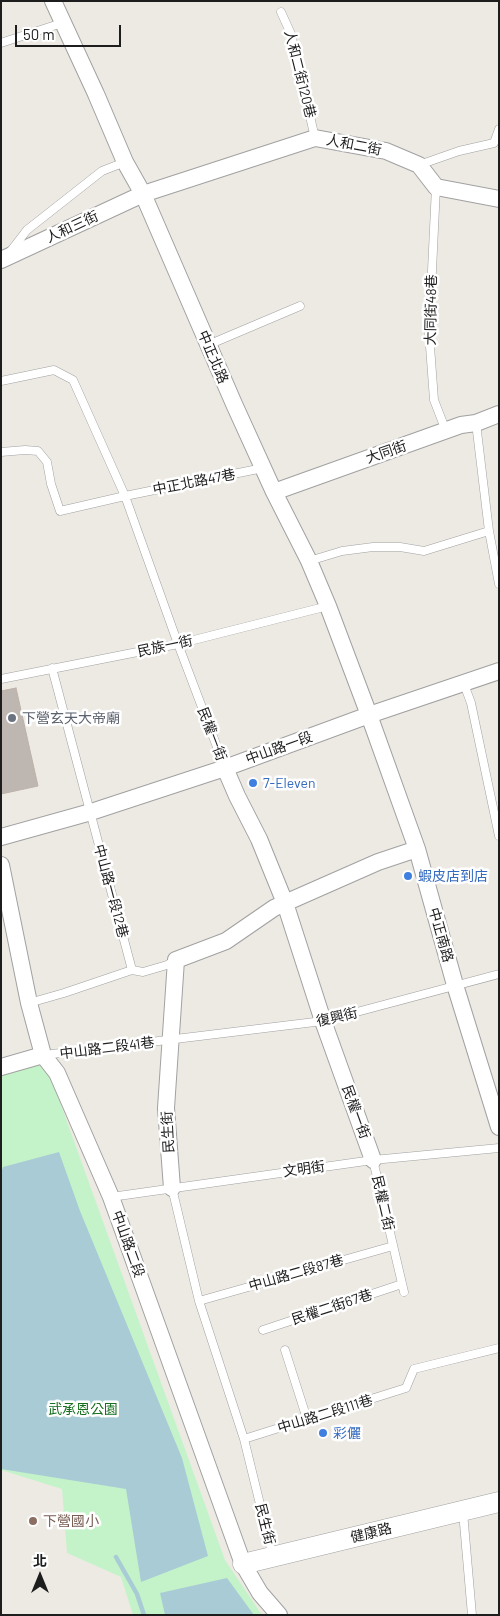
<!DOCTYPE html>
<meta charset="utf-8">
<style>
body{margin:0}
#map{position:relative;width:500px;height:1616px;overflow:hidden;background:#edeae4;font-family:Barlow,"Noto Sans TC",sans-serif}
canvas{display:block}
.frame{position:absolute;inset:0;border:2px solid #1d1d1d;pointer-events:none}
.north{position:absolute;left:15px;top:1551px;width:50px;height:50px;-webkit-text-stroke:4px #fff;paint-order:stroke;rotate:0deg;font-size:14px;font-weight:700;line-height:20px;text-align:center;color:#1d1d1d}
.north::after{content:'';display:block;margin:auto;width:18px;height:22px;background:#1d1d1d;clip-path:polygon(50% 0,100% 100%,50% 72%,0 100%)}
.scale{position:absolute;left:15px;top:25px;width:106px;height:22px;box-sizing:border-box;border:2px solid #1d1d1d;border-top:0;padding-left:6px;font-size:15px;line-height:18px;white-space:nowrap;color:#1d1d1d;-webkit-text-stroke:4px #fff;paint-order:stroke}
</style>
<div id="map">
<canvas width="500" height="1616"></canvas>
<div class="frame"></div>
<div class="north">北</div>
<div class="scale">50 m</div>
</div>
<script>
const ctx = document.querySelector('canvas').getContext('2d');
ctx.lineJoin = 'round';
function fill(path, color) { ctx.fillStyle = color; ctx.fill(path, 'evenodd'); }
const shape = rows => new Path2D(rows.map(r => 'M' + r).join(''));
function trace(path, color, width, dash) { ctx.strokeStyle = color; ctx.lineWidth = width; ctx.lineCap = dash ? 'butt' : 'round'; ctx.setLineDash(dash || []); ctx.stroke(path); }
function drawText(font, color, halo, rows, align = 'center') {
  ctx.font = font + ' Barlow,"Noto Sans TC",sans-serif'; ctx.lineWidth = 5; ctx.setLineDash([]); ctx.textBaseline = 'middle'; ctx.strokeStyle = halo; ctx.fillStyle = color; for (const [text, x, y, turn = 0] of rows) {
    ctx.save(); ctx.translate(x, y); ctx.rotate((+turn || 0) * Math.PI / 180); ctx.textAlign = isNaN(turn) ? turn : align; if (halo) ctx.strokeText(text, 0, 0); ctx.fillText(text, 0, 0); ctx.restore();
  }
}
const park = shape([
 [43,1055,225,1560,262,1615,133,1615,121,1577,67,1553,62,1489,1,1470,1,1067]
]);
const water = shape([
 [59,1152,80,1211,182,1458,208,1556,141,1582,126,1489,1,1469,1,1173,3,1167],
 [227,1578,254,1615,165,1615,160,1593]
]);
const stream = shape([
 [116,1557,137,1594,144,1615]
]);
const building = shape([
 [16,688,38,786,1,794,1,691,16,688]
]);
const service = shape([
 [281,12,291,34,315,138],
 [1,43,62,23],
 [419,165,459,151,494,143,499,129],
 [436,187,429,333,434,400,446,431],
 [10,252,27,230,102,171,125,162],
 [208,345,300,306],
 [1,381,54,370,73,380,125,496,178,644,225,768],
 [476,423,489,531,499,584],
 [1,452,25,450,38,451,47,462,51,484,60,511,125,496,263,468],
 [309,561,342,551,373,547,400,547,424,551,489,531],
 [52,668,132,970],
 [1,679,178,644,328,606],
 [464,684,471,703,499,836],
 [29,1003,64,993,132,970,143,972,167,965,176,960],
 [44,1055,323,1021,499,974],
 [373,1160,404,1292],
 [172,1188,199,1301,244,1439,273,1557],
 [111,1197,373,1160,499,1148],
 [199,1301,393,1246],
 [263,1330,402,1284],
 [285,1350,307,1419],
 [244,1439,406,1388,414,1369,499,1348],
 [463,1512,472,1615]
]);
const minor = shape([
 [53,1,96,94,125,162,143,194,234,404,274,492,309,561,328,606,369,715,417,849,455,985,499,1127],
 [1,260,143,194,315,138,386,151,419,165,436,187,499,199],
 [274,492,461,425,476,423,499,414],
 [225,768,237,796,259,839,285,903,323,1021,373,1160],
 [1,837,91,812,225,768,369,715,499,671],
 [1,865,29,1003,43,1055,57,1073,111,1197,243,1564,260,1593,279,1615],
 [1,1067,43,1055],
 [172,1188,166,1108,176,960,226,941,274,908,285,903,378,862,417,849]
]);
const tertiary = shape([
 [243,1564,499,1502]
]);
const markers = [
 [12,718,5,"#6b7280"],
 [253,783,5,"#3f7fe0"],
 [408,876,5,"#3f7fe0"],
 [323,1433,5,"#3f7fe0"],
 [33,1521,5,"#8d6e63"]
];
const streetNames = [
 ["人和二街120巷",300,74,76],
 ["人和二街",354,145,11],
 ["人和三街",72,227,-25],
 ["大同街48巷",431,310,-89],
 ["中正北路",213,357,67],
 ["大同街",386,452,-19],
 ["中正北路47巷",194,482,-11],
 ["民族一街",165,646,-12],
 ["民權一街",212,734,69],
 ["中山路一段",279,748,-20],
 ["中山路一段12巷",111,891,75],
 ["中正南路",441,935,74],
 ["復興街",337,1017,-13],
 ["中山路二段41巷",107,1048,-7],
 ["民權一街",356,1112,70],
 ["民生街",168,1132,-93],
 ["文明街",304,1169,-8],
 ["民權二街",383,1203,77],
 ["中山路二段",128,1244,70],
 ["中山路二段87巷",296,1273,-16],
 ["民權二街67巷",332,1307,-18],
 ["中山路二段111巷",325,1414,-17],
 ["民生街",265,1524,76],
 ["健康路",371,1533,-14]
];
const worshipNames = [
 ["下營玄天大帝廟",22,718]
];
const shopNames = [
 ["7-Eleven",263,783],
 ["蝦皮店到店",418,876],
 ["彩儷",333,1433]
];
const parkNames = [
 ["武承恩公園",83,1409]
];
const educationNames = [
 ["下營國小",43,1521]
];
fill(park, '#c5f3c9');
fill(water, '#a9cbd6');
trace(stream, '#a9cbd6', 4.5);
fill(building, '#bdb6b1');
trace(building, '#bdb1a8', 1);
trace(service, '#a1a1a1', 9);
trace(minor, '#a1a1a1', 18);
trace(tertiary, '#a1a1a1', 21);
trace(service, '#fff', 8);
trace(minor, '#fff', 16);
trace(tertiary, '#fff', 20);
for (const [x, y, r, color] of markers) { const dot = new Path2D(); dot.arc(x, y, r, 0, 2 * Math.PI); ctx.fillStyle = color; ctx.fill(dot); trace(dot, '#fff', 2); }
drawText('14px', '#1d1d1d', '#fff', streetNames);
drawText('14px', '#5b616d', '#fff', worshipNames, 'left');
drawText('14px', '#366cbe', '#fff', shopNames, 'left');
drawText('14px', '#176f1f', '#fff', parkNames);
drawText('14px', '#785e54', '#fff', educationNames, 'left');
</script>
